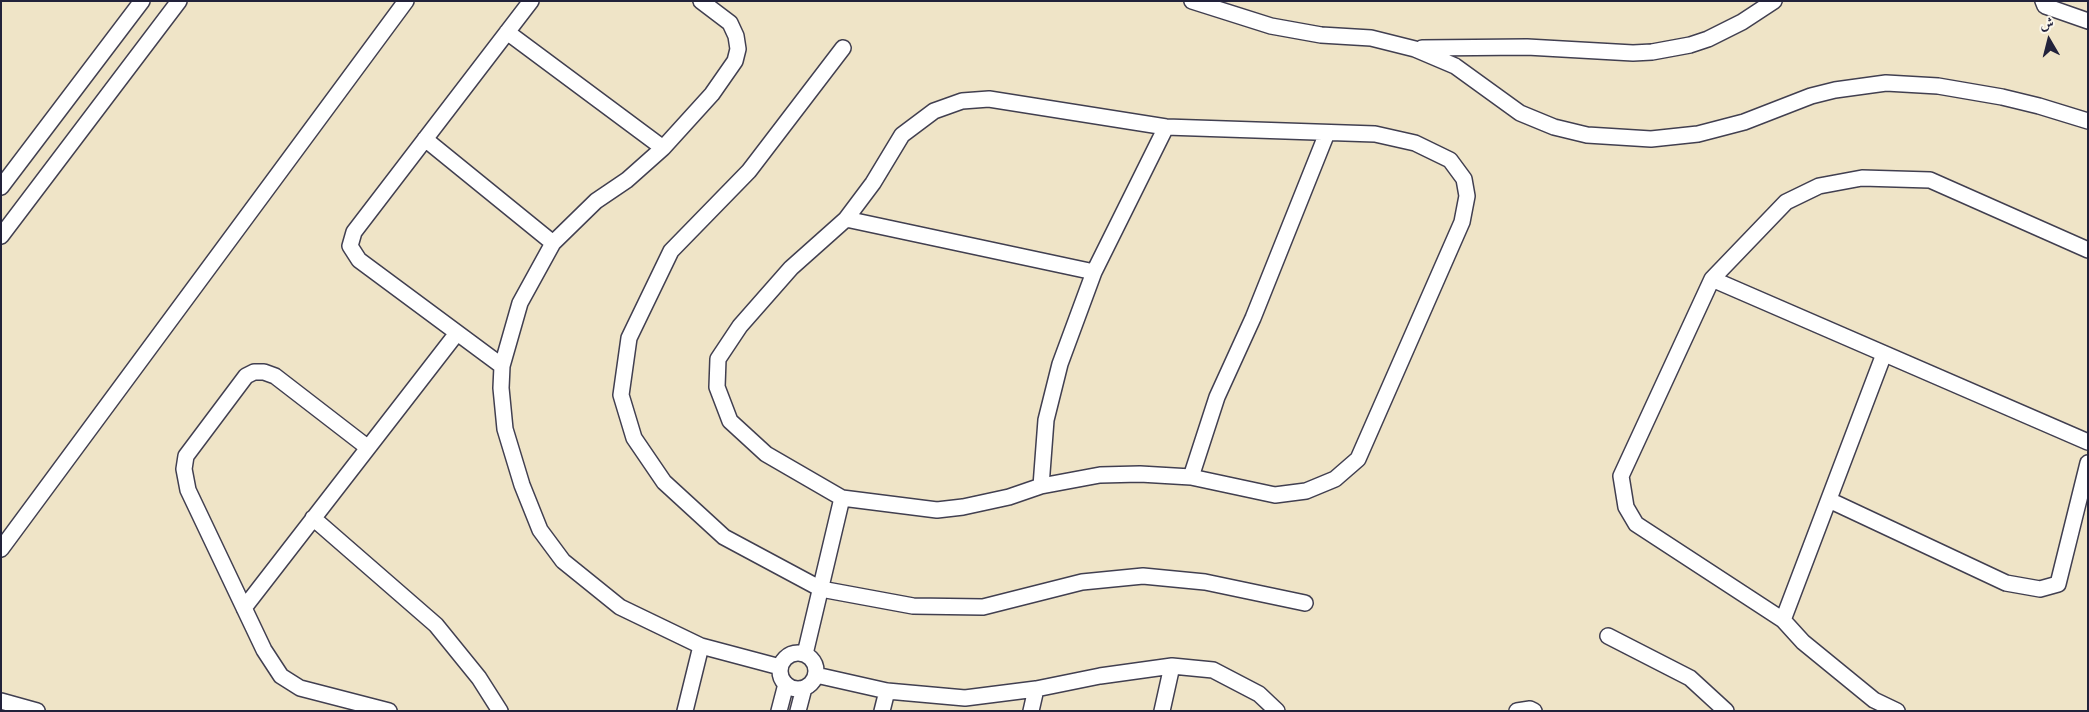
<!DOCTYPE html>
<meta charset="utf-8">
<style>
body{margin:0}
#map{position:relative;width:2089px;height:712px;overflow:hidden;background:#efe4c7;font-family:Vollkorn,Amiri,serif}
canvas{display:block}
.frame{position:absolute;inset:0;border:2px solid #22223b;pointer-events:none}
.north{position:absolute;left:2024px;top:15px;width:50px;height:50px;-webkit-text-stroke:4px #fbf7ec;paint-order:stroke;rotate:352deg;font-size:14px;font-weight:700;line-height:20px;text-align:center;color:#22223b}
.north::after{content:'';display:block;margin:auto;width:18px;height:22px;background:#22223b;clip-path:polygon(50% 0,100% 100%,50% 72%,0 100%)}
</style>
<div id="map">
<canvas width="2089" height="712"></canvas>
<div class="frame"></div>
<div class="north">ش</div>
</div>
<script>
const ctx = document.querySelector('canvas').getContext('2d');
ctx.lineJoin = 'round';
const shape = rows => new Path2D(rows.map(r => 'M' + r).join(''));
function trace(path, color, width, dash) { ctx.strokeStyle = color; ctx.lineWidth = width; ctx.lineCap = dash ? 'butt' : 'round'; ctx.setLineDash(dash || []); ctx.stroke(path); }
const minor = shape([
 [701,1,730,23,736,36,738,49,735,61,712,94,663,148,627,180,596,201,553,243,520,303,502,366,501,388,505,429,522,485,540,530,563,561,620,607,701,646,780,667],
 [1192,1,1271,26,1321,35,1371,38,1415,49,1455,66,1520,113,1554,127,1587,135,1651,139,1698,134,1744,122,1811,96,1835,90,1886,83,1938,86,2002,97,2039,106,2088,121],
 [2043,1,2045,6,2088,21],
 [507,32,663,148],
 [843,48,749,171,671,251,629,338,621,395,634,438,664,482,724,537,821,589,913,606,983,607,1082,582,1143,576,1205,582,1305,603],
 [1422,48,1527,47,1633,53,1652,52,1690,45,1708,39,1742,22,1774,1],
 [989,99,1166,127,1375,134,1415,143,1450,160,1464,179,1467,196,1462,222,1358,459,1335,479,1306,491,1275,495,1191,477,1140,474,1100,475,1041,486,1009,497,963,507,937,510,842,498,766,454,730,421,717,387,718,359,740,326,791,268,846,219,873,183,902,135,934,111,962,101,989,99],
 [425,139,553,243],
 [1,187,142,1],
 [846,219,1094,272],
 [1,236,179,1],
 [1712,279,2088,442],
 [502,366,359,260,350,246,354,232,531,1],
 [367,447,275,376,264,372,254,372,246,376,186,456,184,469,188,490,264,650,281,676,300,688,389,711],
 [1191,477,1217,397,1253,318,1327,133],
 [1041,486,1046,420,1060,364,1094,272,1166,127],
 [1829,500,2006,583,2040,589,2058,584,2088,463],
 [313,518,436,625,479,678,500,711],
 [1,549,406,1],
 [244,608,457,333],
 [1783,620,1884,354],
 [1608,636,1690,678,1726,711],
 '780 671a18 18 0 1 1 36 0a18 18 0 1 1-36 0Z',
 [805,654,842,498],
 [816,675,887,691,965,698,1036,689,1100,676,1172,666,1213,670,1259,694,1277,711],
 [1,701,37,711],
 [685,711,701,646],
 [779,711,786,684],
 [798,711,804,688],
 [882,711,887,691],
 [1031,711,1036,689],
 [1162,711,1172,666],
 [1517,711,1530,709,1534,711],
 [1897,711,1874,700,1803,642,1783,620,1636,524,1626,507,1621,476,1712,279,1786,202,1819,186,1862,178,1930,180,2088,250]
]);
trace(minor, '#413f50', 18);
trace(minor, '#fff', 15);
</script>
